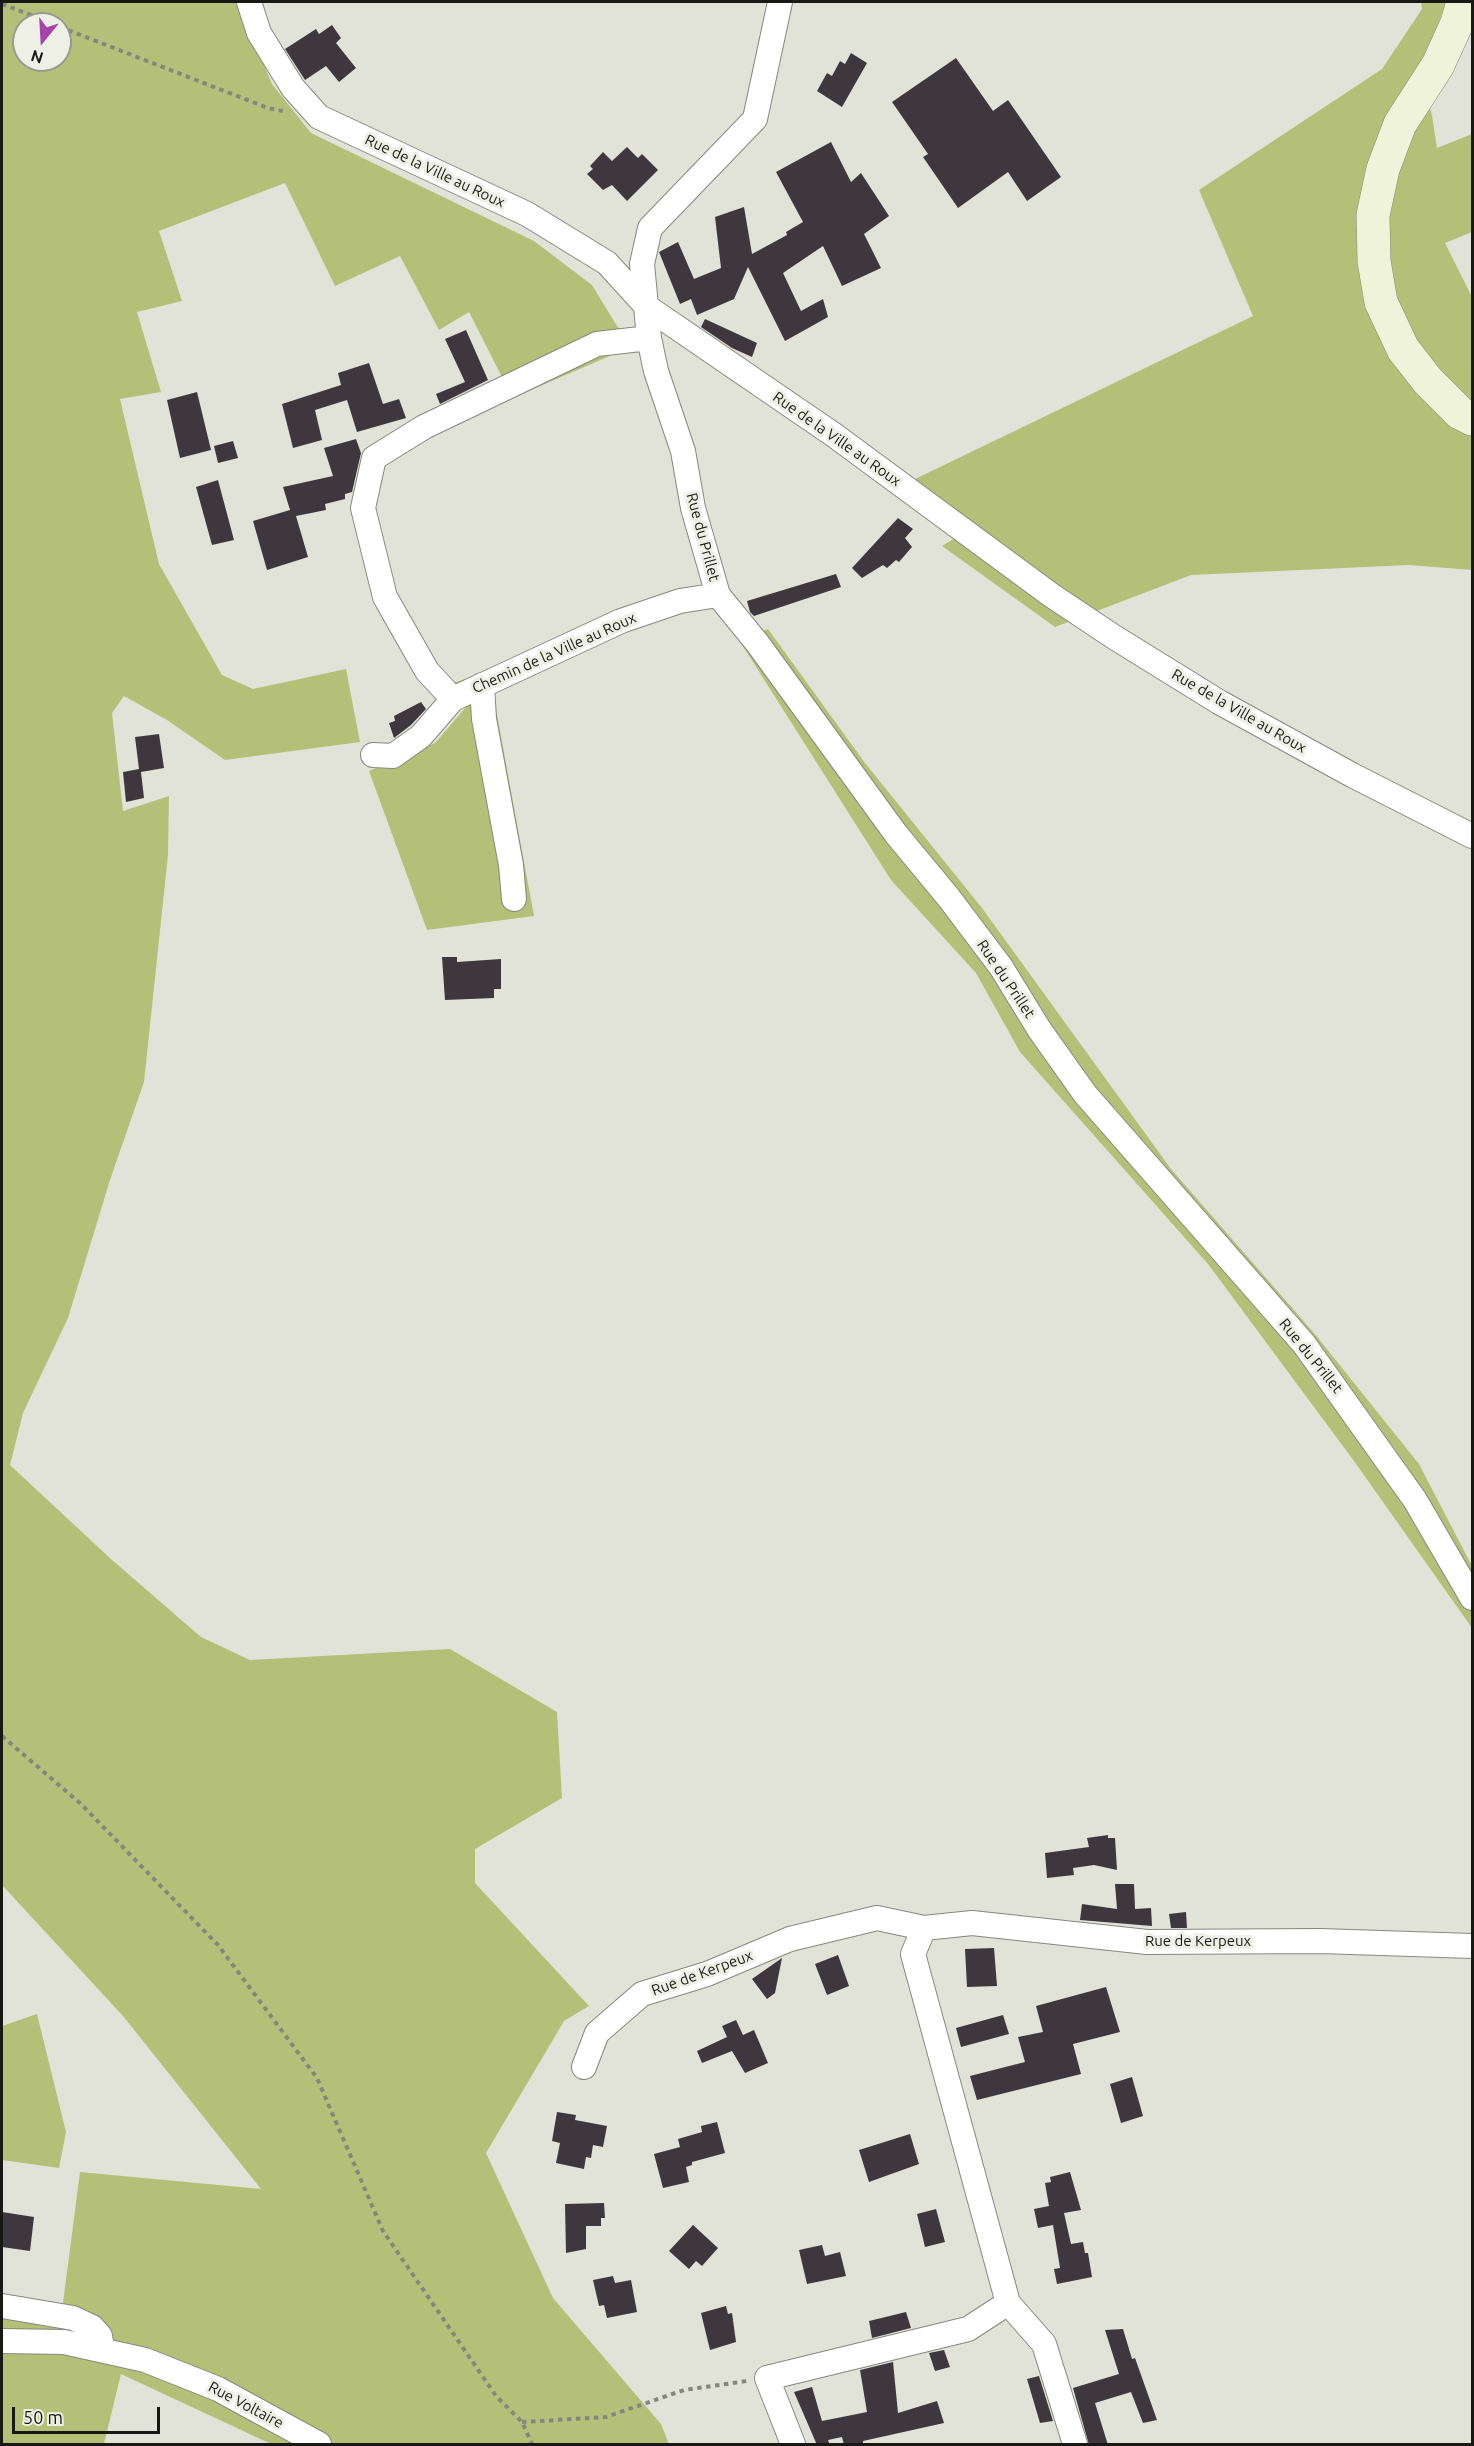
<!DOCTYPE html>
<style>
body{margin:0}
#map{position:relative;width:1474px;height:2446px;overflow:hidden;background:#e1e3d9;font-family:Ubuntu,sans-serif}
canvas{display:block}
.frame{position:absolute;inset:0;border:3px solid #181915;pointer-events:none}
.north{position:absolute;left:12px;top:12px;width:60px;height:60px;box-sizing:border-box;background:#eef0e6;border:2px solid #989a92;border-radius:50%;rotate:198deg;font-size:16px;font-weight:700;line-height:24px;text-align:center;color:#181915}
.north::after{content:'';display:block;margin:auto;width:21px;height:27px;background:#a744aa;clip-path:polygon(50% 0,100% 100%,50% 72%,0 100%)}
.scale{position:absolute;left:12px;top:2407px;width:148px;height:27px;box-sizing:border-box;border:3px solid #181915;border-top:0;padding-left:8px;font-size:18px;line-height:21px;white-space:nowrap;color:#181915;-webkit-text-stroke:4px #eef0e6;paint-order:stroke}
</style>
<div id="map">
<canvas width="1474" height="2446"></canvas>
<div class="frame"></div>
<div class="north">N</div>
<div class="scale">50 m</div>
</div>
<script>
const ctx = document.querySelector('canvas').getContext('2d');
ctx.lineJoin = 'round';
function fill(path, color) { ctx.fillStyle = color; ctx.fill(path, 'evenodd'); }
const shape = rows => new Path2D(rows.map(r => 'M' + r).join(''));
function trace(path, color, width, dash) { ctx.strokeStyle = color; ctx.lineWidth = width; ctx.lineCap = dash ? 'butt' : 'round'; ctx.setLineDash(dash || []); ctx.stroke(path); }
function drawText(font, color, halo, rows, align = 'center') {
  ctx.font = font + ' Ubuntu,sans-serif'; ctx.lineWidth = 6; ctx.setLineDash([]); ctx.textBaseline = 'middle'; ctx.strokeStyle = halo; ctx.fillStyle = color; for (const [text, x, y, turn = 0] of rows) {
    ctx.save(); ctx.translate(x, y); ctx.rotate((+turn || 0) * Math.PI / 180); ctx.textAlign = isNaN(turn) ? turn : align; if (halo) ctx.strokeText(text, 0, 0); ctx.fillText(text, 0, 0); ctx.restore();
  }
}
const green = shape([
 [2,2,237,2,272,84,311,133,534,241,592,285,617,326,633,346,510,399,501,375,469,312,439,330,400,256,335,286,285,183,159,231,182,301,137,312,161,392,120,399,159,564,222,675,253,689,346,669,360,742,225,760,167,720,124,696,112,713,123,811,169,796,168,855,144,1082,110,1180,68,1318,23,1413,10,1465,111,1559,201,1637,250,1660,450,1649,557,1712,562,1798,475,1849,475,1883,589,2006,564,2021,486,2153,553,2298,661,2424,669,2444,271,2444,121,2374,104,2444,2,2444,2,2316,60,2326,80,2172,261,2189,123,2016,2,1885],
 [24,24,60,24,60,60,24,60],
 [1421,2,1446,2,1420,77,1432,115,1437,148,1472,134,1472,232,1445,243,1472,297,1472,407,1455,428,1472,436,1472,570,1409,565,1191,575,1055,627,942,546,968,530,913,480,1253,316,1199,190,1382,69,1422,9],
 [768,629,865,763,982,908,1171,1169,1314,1333,1419,1464,1472,1566,1472,1628,1354,1461,1208,1264,1020,1052,976,973,891,880,739,640],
 [489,671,534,916,427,930,369,771,435,743,466,707,450,684],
 [37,2014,66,2132,59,2168,2,2160,2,2026]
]);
const building = shape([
 [332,25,341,38,336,43,356,68,339,82,326,66,305,80,285,49,316,29,319,34],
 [851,53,867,63,842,107,817,91,827,73,832,76,840,61,845,64],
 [956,58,993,111,1008,100,1061,177,1027,201,1008,172,958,208,923,157,928,154,892,102],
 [831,142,851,182,861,173,889,216,864,234,881,268,842,286,823,246,783,273,801,311,823,299,828,317,785,341,748,267,734,299,697,315,691,299,680,304,659,252,678,242,694,279,721,268,715,217,744,207,752,254,787,235,786,232,803,222,776,172],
 [627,147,638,158,642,154,658,170,627,201,612,185,603,190,587,174,593,169,590,166,603,152,612,161],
 [705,319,757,343,752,357,732,348,701,327],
 [466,330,488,380,440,404,436,394,465,382,445,339],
 [369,363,383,404,399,399,406,418,357,432,347,400,315,410,322,440,293,448,282,404,341,385,338,373],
 [197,392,211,450,180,458,167,400],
 [356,439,361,453,352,492,345,494,345,499,325,504,326,510,296,516,308,557,267,570,253,521,290,510,283,487,333,476,324,448],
 [233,441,238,458,218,463,214,446],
 [218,480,234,540,212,545,196,487],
 [898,518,913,529,905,538,912,547,899,562,896,560,887,568,883,565,862,578,852,568],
 [836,574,841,587,754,616,750,612,747,601],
 [421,702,426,709,411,725,394,738,389,723,395,721,394,716],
 [159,734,164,768,141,772,144,798,126,802,123,772,139,769,135,737],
 [442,957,457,957,457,962,501,959,501,989,494,989,494,998,445,1000],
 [1108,1835,1108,1838,1115,1838,1117,1870,1094,1865,1073,1868,1074,1875,1047,1878,1045,1853,1089,1847,1087,1838],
 [1115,1884,1134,1884,1135,1909,1151,1908,1152,1926,1080,1920,1082,1904,1117,1909],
 [1186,1912,1187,1928,1171,1928,1169,1914],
 [994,1948,997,1986,967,1987,965,1949],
 [838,1955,849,1986,827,1995,815,1964],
 [782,1958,775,1993,767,1999,752,1979],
 [1106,1987,1120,2032,1073,2044,1081,2074,977,2100,970,2076,1025,2062,1018,2037,1043,2032,1036,2006],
 [1003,2015,1009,2034,961,2047,956,2028],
 [736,2020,743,2035,754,2030,768,2063,745,2073,732,2051,702,2063,697,2051,727,2037,722,2026],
 [1132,2077,1143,2116,1121,2123,1110,2084],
 [557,2112,576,2115,575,2120,607,2126,603,2147,593,2145,591,2158,586,2157,584,2169,556,2163,560,2143,552,2141],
 [717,2122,725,2153,692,2162,692,2165,686,2167,689,2182,663,2188,654,2154,680,2147,678,2139,702,2132,701,2126],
 [910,2134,919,2164,869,2182,859,2150],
 [1070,2172,1081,2210,1064,2213,1071,2244,1083,2242,1085,2253,1088,2253,1092,2277,1057,2284,1054,2269,1060,2268,1053,2225,1038,2228,1034,2209,1049,2206,1045,2183,1051,2182,1050,2177],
 [604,2203,605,2218,601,2218,601,2226,586,2226,586,2249,566,2253,565,2204],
 [936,2209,945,2242,925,2247,917,2214],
 [2,2212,34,2217,30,2251,2,2247],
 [693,2225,718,2248,702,2266,696,2261,689,2269,669,2251],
 [822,2245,825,2256,840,2252,846,2276,807,2284,799,2250],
 [613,2276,615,2283,631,2280,637,2312,607,2318,604,2305,599,2306,593,2280],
 [726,2306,728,2314,732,2313,736,2342,710,2350,701,2313],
 [906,2312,911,2328,872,2338,869,2321],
 [1123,2329,1132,2359,1135,2358,1157,2420,1143,2423,1131,2392,1095,2403,1108,2445,1089,2445,1073,2388,1119,2374,1105,2330],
 [944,2350,950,2367,935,2371,929,2353],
 [893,2362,898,2413,937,2401,944,2423,863,2441,863,2445,844,2445,842,2437,828,2440,830,2445,817,2445,794,2392,812,2387,822,2421,867,2412,860,2370],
 [1039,2376,1053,2421,1040,2423,1027,2379]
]);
const path = shape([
 [2,4,54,24],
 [60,27,268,108,283,111],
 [2,1736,81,1804,218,1945,317,2078,383,2231,496,2396,522,2422,532,2444],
 [522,2422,606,2417,684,2390,747,2381]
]);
const minor = shape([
 [249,2,259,33,293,88,319,117,527,214,607,263,647,307,834,435,1051,595,1114,637,1219,702,1352,775,1472,836],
 [780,2,755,119,650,228,642,264,649,338,656,371,683,451,693,508,718,595,758,644,896,834,949,898,1001,967,1039,1029,1085,1094,1304,1344,1415,1500,1472,1598],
 [649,338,597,344,424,427,374,458,363,508,385,597,427,671,453,699,621,621,680,601,718,595],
 [482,685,484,719,511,865,514,899],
 [373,755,393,756,421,736,453,699],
 [584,2067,597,2033,642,1994,707,1974,790,1939,877,1918,924,1928],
 [1008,2303,1044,2344,1075,2444],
 [2,2306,73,2318,92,2327,100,2336,102,2348],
 [2,2341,64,2342,145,2360,218,2389,319,2444],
 [793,2444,767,2378,968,2329,1008,2303,913,1954,924,1928,972,1923,1147,1942,1320,1941,1472,1946]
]);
const secondary = shape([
 [1463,2,1457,23,1438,65,1400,124,1383,169,1373,215,1374,261,1381,302,1403,349,1428,381,1460,413,1472,419]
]);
const streetNames = [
 ["Rue de la Ville au Roux",435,171,25],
 ["Rue de la Ville au Roux",837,439,35],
 ["Rue du Prillet",703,537,75],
 ["Chemin de la Ville au Roux",554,653,-24],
 ["Rue de la Ville au Roux",1239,711,30],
 ["Rue du Prillet",1006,979,56],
 ["Rue du Prillet",1311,1356,51],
 ["Rue de Kerpeux",1198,1941],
 ["Rue de Kerpeux",702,1973,-20],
 ["Rue Voltaire",246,2405,28]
];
fill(green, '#b4c077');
fill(building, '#3e383e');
trace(minor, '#86887e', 26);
trace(secondary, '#86887e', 34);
trace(path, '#85877f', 4, [4.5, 4.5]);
trace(minor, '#fff', 24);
trace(secondary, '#eef3d9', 33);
drawText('15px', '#181915', '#eef0e6', streetNames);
</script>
